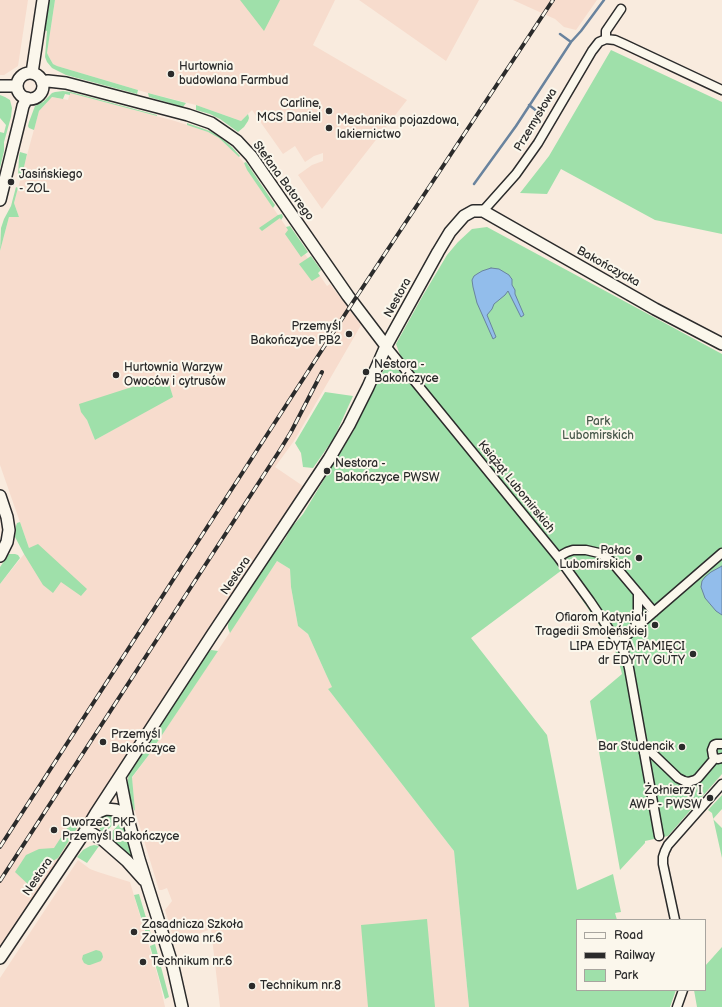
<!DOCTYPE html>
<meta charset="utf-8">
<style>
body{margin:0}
#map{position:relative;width:722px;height:1007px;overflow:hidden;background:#f9ebde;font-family:"Balsamiq Sans",sans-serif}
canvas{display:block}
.legend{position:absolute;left:576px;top:919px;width:130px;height:72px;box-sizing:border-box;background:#fbf7ec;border:1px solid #a8a59f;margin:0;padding:5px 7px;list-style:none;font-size:12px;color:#2b2b2b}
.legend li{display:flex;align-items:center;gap:8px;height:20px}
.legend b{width:20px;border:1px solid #a8a59f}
</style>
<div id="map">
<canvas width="722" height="1007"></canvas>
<ul class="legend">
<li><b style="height:5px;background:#fbf7ec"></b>Road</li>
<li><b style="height:5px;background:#2b2b2b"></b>Railway</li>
<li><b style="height:11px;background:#9fe0aa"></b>Park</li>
</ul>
</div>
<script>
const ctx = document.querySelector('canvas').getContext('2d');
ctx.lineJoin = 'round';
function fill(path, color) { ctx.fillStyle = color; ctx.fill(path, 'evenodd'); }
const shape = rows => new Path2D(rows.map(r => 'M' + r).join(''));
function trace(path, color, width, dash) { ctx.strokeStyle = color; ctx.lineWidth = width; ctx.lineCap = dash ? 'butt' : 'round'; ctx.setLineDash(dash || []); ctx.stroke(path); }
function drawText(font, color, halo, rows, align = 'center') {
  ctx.font = font + ' "Balsamiq Sans",sans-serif'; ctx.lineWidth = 4; ctx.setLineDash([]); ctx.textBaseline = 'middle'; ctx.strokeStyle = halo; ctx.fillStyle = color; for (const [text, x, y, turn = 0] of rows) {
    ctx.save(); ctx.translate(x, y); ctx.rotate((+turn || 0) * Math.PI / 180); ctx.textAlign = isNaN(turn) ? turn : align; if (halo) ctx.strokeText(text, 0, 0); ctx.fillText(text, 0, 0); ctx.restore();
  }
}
const built = shape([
 [0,0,28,0,18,66,4,75,0,75],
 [55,0,335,0,313,45,407,100,322,209,298,175,312,165,323,161,323,153,314,156,305,162,295,146,283,154,252,110,241,121,196,105,148,93,57,66,53,64,49,57,47,53],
 [359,0,479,0,446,61],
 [513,0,597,0,576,30,564,27,555,19],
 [70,93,175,121,208,132,219,138,239,157,245,164,247,170,327,286,330,284,361,325,294,441,275,467,303,486,0,952,0,584,29,548,0,465,0,251,9,217,19,217,14,203,39,111,52,97,68,100],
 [164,401,95,440,87,420],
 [277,561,290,569,291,587,298,626,308,634,325,672,333,687,328,689,454,851,469,1007,220,1007,211,929,175,943,165,910,172,901,167,888,162,890,159,890,135,811,132,778,148,756],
 [78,860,90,869,98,872,130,882,159,980,165,1007,0,1007,0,978]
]);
const green = shape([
 [48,0,55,0,47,53,49,57,53,64,57,66,138,90,137,94,66,75,52,68,47,62,45,57,47,31,44,30,46,12,48,12,49,4,48,3],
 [240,0,280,0,264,31],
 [611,50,722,102,722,234,655,220,561,169,547,194,520,193,549,156],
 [63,91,71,92,157,115,157,116,70,93,70,95,65,94,63,99,52,97,39,111,34,130,29,128,28,126,29,122,35,106,43,102,52,93,55,92],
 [148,93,186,103,183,107,149,97],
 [0,95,5,97,10,100,12,108,11,117,4,142,4,151,0,168,0,132,4,133,6,125,0,118],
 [196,105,241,121,248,114,249,118,248,121,244,127,238,132,220,119,210,114,196,110],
 [187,123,210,131,220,137,232,147,240,156,239,157,219,138,208,132,187,125],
 [20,152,27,154,21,180,18,179,19,156],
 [246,162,275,205,273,208,247,170,244,163],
 [16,187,18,188,14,203,19,217,9,217,0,251,1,228,4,219,11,206],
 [282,214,283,217,281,220,280,218,262,231,259,228,278,215],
 [290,226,308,252,301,257,285,234,288,230,286,227],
 [487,227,722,354,722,774,668,836,645,841,645,843,620,870,590,701,622,674,621,670,614,647,562,570,471,638,547,735,577,890,613,874,621,912,615,913,617,920,577,920,577,990,676,990,670,1007,469,1007,454,851,328,689,332,687,325,672,308,634,298,626,291,587,290,569,277,561,230,633,228,628,228,625,229,621,267,563,285,539,291,528,303,514,354,430,383,371,387,367,392,367,407,375,412,370,400,355,396,344,422,297,447,255,458,242,472,229],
 [311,256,321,270,318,273,320,276,312,281,311,280,299,264],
 [163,377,169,384,173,397,95,440,87,420,81,412,79,404],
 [325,392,353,396,334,438,313,468,303,467,301,453,295,443],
 [20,522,29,548,38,544,87,589,81,596,61,582,53,593,43,585,24,554,15,537,16,526,17,523],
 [9,554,15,554,18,555,20,558,0,584,0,567],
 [211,650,218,651,148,756,132,777,135,811,133,808,128,793,127,786,129,772,206,655],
 [722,795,722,809,713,819,722,828,722,858,712,813,708,810],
 [107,813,120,817,104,834,100,829,99,825,99,821,104,814],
 [73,819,79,825,58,858,46,865,32,888,15,872,26,855,39,849,54,848],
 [122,821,135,863,107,837],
 [94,845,99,846,87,863,77,857,83,850,90,846],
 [139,894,152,938,148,940,134,895],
 [427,919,435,1007,368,1007,361,925],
 [155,944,169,997,165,999,150,946],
 [722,947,722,1007,697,1007,694,990,705,990,705,966],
 [96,950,100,951,102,953,103,957,101,961,90,965,88,965,84,963,82,959,83,955]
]);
const water = shape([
 [491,268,499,269,509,275,511,278,512,279,512,285,515,290,515,294,524,315,521,317,508,291,505,295,494,304,492,309,487,315,496,337,493,339,477,303,473,287,472,280,474,276,477,274,482,271,491,268],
 [722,566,722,615,716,611,705,598,701,587,702,581,705,577,711,572,722,566]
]);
const stream = shape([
 [560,34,571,42,581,31,604,0],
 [529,105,538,112],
 [474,184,516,126,571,42]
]);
const street = shape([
 [606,39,615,40,624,44,722,90],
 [483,211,516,174,538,143,592,51,599,42,606,39,606,31,621,9],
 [386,346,558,557,590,601,623,650,627,660,629,668,659,836],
 [558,557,567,552,573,550,586,550,599,553,611,561,654,612],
 [635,628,638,611,638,593],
 [618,643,722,553],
 [722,744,716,744,714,745,712,750,713,756,715,758,718,759,722,758],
 [644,753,651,752,678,778,684,781,688,782,695,780,698,778,715,758],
 [675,920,663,864,663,857,665,851,668,845,722,784],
 [677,1007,683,990]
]);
const secondary = shape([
 [32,73,43,0],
 '17 86a13 13 0 1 1 26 0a13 13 0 1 1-26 0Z',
 [42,82,48,81,66,83,188,115,211,123,227,134,237,141,251,156,348,296,386,346],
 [0,86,17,86],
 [0,200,20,119,23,106,27,98],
 [0,496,7,517,9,530,7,542,0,556],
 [120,778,128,819,139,859,173,967,182,1007],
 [96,813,106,809,116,810,122,813,128,819],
 [86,830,103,840,127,861,144,880],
 [0,958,86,830,96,813,212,635,329,459,349,425,368,387,386,346,438,252,450,232,464,216,473,211,483,211,655,309,722,344]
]);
const rail = shape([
 [0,847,353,302,553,0],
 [0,881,280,450,291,432,322,372]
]);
const markers = [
 [171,74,4,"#2b2b2b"],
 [329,111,4,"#2b2b2b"],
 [329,128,4,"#2b2b2b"],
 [11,182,4,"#2b2b2b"],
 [349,334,4,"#2b2b2b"],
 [366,372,4,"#2b2b2b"],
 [116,375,4,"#2b2b2b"],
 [327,471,4,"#2b2b2b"],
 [639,558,4,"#2b2b2b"],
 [655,625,4,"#2b2b2b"],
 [693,654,4,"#2b2b2b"],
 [103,742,4,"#2b2b2b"],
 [682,747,4,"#2b2b2b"],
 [710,798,4,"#2b2b2b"],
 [54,830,4,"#2b2b2b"],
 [134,932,4,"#2b2b2b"],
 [143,962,4,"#2b2b2b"],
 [252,986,4,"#2b2b2b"]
];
const poiNames = [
 ["Hurtownia",179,67],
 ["budowlana Farmbud",179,81],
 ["Carline,",321,104,"right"],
 ["MCS Daniel",321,118,"right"],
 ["Mechanika pojazdowa,",337,121],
 ["lakiernictwo",337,135],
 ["Jasińskiego",19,175],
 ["- ZOL",19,189],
 ["Przemyśl",341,327,"right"],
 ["Bakończyce PB2",341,341,"right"],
 ["Nestora -",374,365],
 ["Bakończyce",374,379],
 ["Hurtownia Warzyw",124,368],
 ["Owoców i cytrusów",124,382],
 ["Nestora -",335,464],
 ["Bakończyce PWSW",335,478],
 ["Pałac",631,551,"right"],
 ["Lubomirskich",631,565,"right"],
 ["Ofiarom Katynia i",647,618,"right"],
 ["Tragedii Smoleńskiej",647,632,"right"],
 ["LIPA EDYTA PAMIĘCI",685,647,"right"],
 ["dr EDYTY GUTY",685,661,"right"],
 ["Przemyśl",111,735],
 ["Bakończyce",111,749],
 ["Bar Studencik",674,747,"right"],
 ["Żołnierzy I",702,791,"right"],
 ["AWP - PWSW",702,805,"right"],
 ["Dworzec PKP",62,823],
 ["Przemyśl Bakończyce",62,837],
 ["Zasadnicza Szkoła",142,925],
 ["Zawodowa nr.6",142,939],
 ["Technikum nr.6",151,962],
 ["Technikum nr.8",260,986]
];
const streetNames = [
 ["Przemysłowa",536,120,-59],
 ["Stefana Batorego",283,181,54],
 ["Bakończycka",608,267,29],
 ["Nestora",398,298,-61],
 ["Książąt Lubomirskich",516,487,51],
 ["Nestora",236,576,-56],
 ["Nestora",38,877,-56]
];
const parkNames = [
 ["Park",598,422],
 ["Lubomirskich",598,436]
];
fill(built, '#f7dccd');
fill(green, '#9fe0aa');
fill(water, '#92bdeb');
trace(water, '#69839e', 1);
trace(stream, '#69839e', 2.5);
trace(street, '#2b2b2b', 11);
trace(secondary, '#2b2b2b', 14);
trace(street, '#fbf7ec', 8);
trace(secondary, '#fbf7ec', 11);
trace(rail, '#2b2b2b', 4);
trace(rail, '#fbf7ec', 2.5, [8]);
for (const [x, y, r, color] of markers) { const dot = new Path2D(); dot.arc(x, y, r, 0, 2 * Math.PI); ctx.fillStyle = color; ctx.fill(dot); trace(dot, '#fbf7ec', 1.5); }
drawText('12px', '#2b2b2b', '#fbf7ec', poiNames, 'left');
drawText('12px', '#2b2b2b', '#fbf7ec', streetNames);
drawText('12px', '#48584b', '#fbf7ec', parkNames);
</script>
